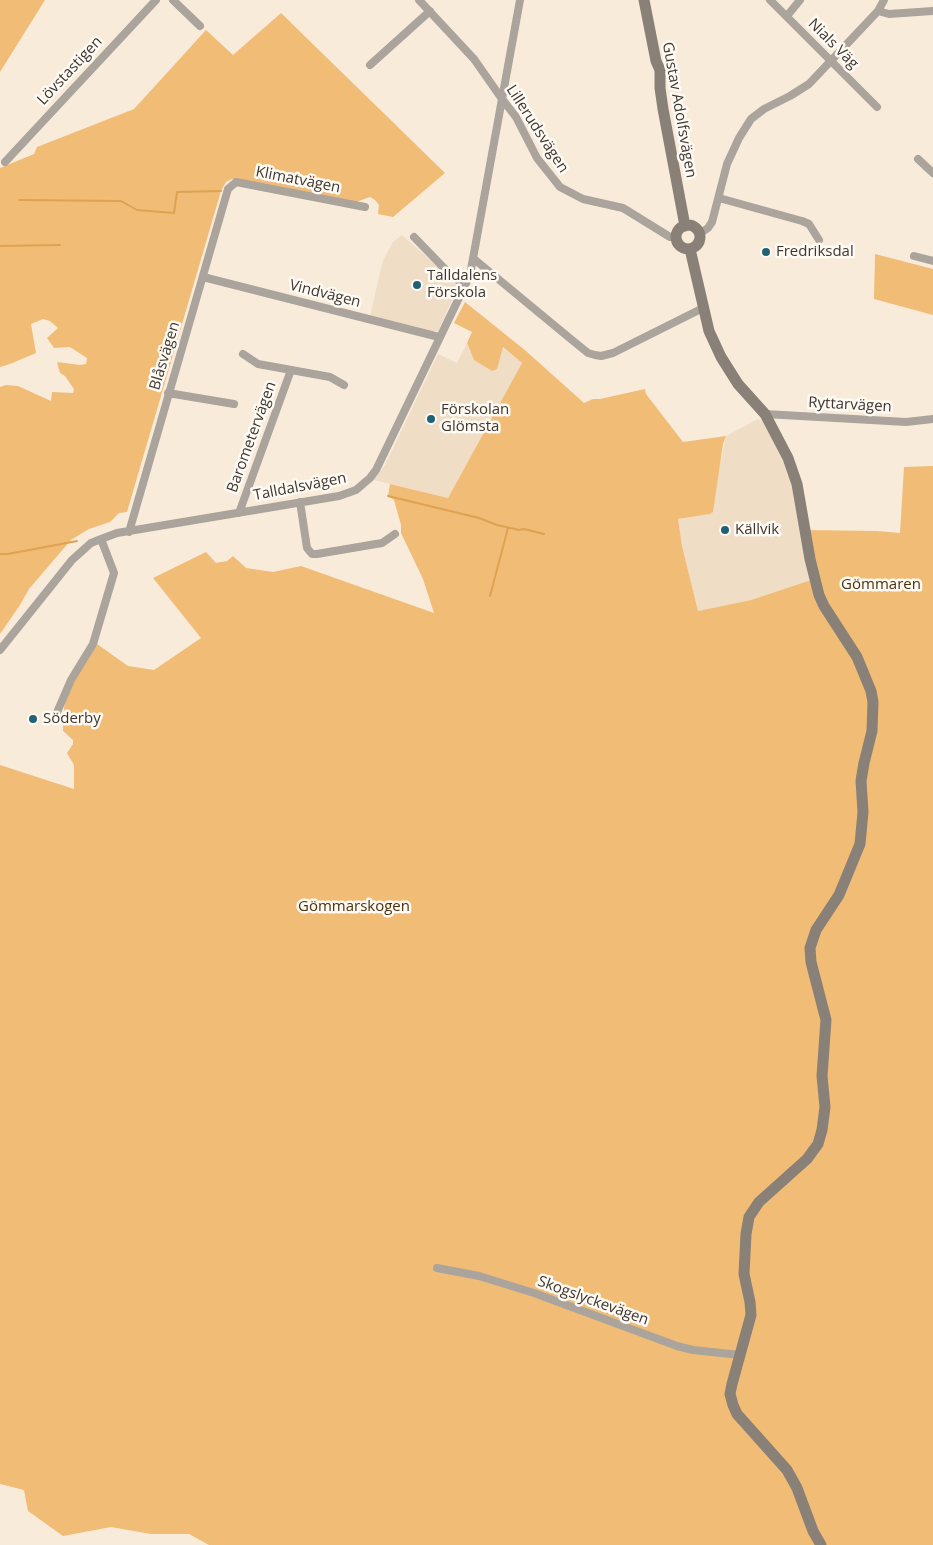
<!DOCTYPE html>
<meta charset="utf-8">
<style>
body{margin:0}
canvas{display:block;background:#f9ebda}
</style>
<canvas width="933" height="1545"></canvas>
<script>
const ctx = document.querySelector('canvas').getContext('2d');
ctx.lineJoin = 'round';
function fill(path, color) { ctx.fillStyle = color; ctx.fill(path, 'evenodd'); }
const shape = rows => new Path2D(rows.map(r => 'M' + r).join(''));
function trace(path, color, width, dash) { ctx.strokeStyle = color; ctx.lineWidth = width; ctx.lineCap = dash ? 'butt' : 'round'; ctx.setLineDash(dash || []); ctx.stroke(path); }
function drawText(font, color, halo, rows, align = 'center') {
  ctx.font = font + ' "Open Sans",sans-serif'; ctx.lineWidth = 5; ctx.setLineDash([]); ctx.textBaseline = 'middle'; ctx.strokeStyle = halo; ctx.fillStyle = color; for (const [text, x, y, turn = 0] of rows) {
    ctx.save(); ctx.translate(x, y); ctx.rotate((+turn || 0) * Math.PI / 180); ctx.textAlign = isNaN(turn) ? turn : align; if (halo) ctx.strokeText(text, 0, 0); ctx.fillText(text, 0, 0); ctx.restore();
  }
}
const built = shape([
 [402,235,455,282,458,287,438,331,429,331,370,316,383,260,393,242],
 [467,343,470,352,501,356,502,347,522,363,448,498,374,480,385,465,438,354,457,363],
 [758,419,763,422,785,462,794,485,814,579,751,600,698,611,682,546,678,519,710,514,726,436]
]);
const green = shape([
 [0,0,45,0,0,72],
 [281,13,445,173,393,217,378,214,379,205,375,200,370,197,356,202,232,179,226,182,221,191,127,512,119,513,110,522,89,529,71,540,29,589,20,605,0,634,0,387,6,385,18,386,51,401,52,392,73,393,74,389,65,376,60,373,57,362,80,365,86,364,87,358,70,347,54,348,47,338,58,328,50,321,43,319,31,324,36,353,10,364,0,367,0,168,34,154,37,147,134,109,206,30,233,55],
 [875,254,933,269,933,315,874,299],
 [465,302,526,351,584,403,593,399,600,399,645,389,646,394,683,442,726,436,723,444,713,512,710,514,678,519,682,546,698,611,751,600,814,579,805,530,877,531,900,533,904,467,933,466,933,1545,209,1545,189,1534,151,1534,111,1527,63,1536,28,1511,24,1490,0,1484,0,765,74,789,74,765,67,753,73,744,73,740,63,731,63,724,66,718,64,708,67,692,97,644,128,666,154,670,201,638,153,578,206,552,216,563,227,561,233,556,246,568,273,572,301,566,434,613,423,579,401,533,401,525,394,500,388,496,390,484,448,498,522,363,503,347,497,369,492,371,474,360,467,343,472,332,454,323]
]);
const stream = shape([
 [19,200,121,201,137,210,174,213,177,192,221,191],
 [0,246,60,245],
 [388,496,479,518,497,525,519,530,524,529,544,534],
 [0,554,8,554,77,541],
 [490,596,508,528]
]);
const street = shape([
 [173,0,200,26],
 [419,0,474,59,502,99,516,117,537,158,560,187,583,199,623,208,670,237,676,237],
 [770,0,877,107],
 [878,11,889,14,933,11],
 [787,16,800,0],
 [370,65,430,11],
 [918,159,933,173],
 [5,162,156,0],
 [719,198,802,221,809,224,819,240],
 [699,234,708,228,712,222,727,164,739,138,751,119,764,109,790,96,809,84,878,11,884,0],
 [414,237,446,270,465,286],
 [914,256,933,261],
 [474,259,572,340,588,353,595,355,601,356,613,353,703,308],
 [203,277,439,337],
 [243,354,258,364,330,377,344,385],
 [168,393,234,404],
 [765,414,906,422,933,419],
 [300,502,307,548,312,554,317,554,382,543,395,534],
 [239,513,291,370],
 [129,532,228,189,236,182,365,207],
 [0,650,72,560,91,543,101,539,117,533,339,496,356,490,370,478,376,470,470,275,520,0],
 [55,717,71,680,93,644,114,573,101,539],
 [437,1268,479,1276,534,1293,677,1346,693,1350,740,1355]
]);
const secondary = shape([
 [644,0,656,61,660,70,660,88,663,109,685,226],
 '676 237a12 12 0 1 1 24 0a12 12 0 1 1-24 0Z',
 [690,249,709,331,721,357,738,384,765,414,788,458,797,484,810,559,819,595,824,606,857,657,871,691,873,702,872,731,864,763,861,781,863,812,860,844,839,895,816,930,810,948,811,962,826,1020,822,1076,825,1107,822,1130,818,1144,807,1159,759,1202,749,1217,746,1234,744,1274,750,1302,751,1315,732,1384,730,1394,733,1405,737,1414,787,1470,797,1488,813,1531,821,1545]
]);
const markers = [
 [766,252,5,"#206176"],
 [417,285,5,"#206176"],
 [431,419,5,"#206176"],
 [725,530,5,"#206176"],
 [33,719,5,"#206176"]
];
const streetNames = [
 ["Nials Väg",833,44,45],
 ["Lövstastigen",70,71,-47],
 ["Gustav Adolfsvägen",679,110,80],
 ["Lillerudsvägen",537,129,57],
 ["Klimatvägen",298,180,11],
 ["Vindvägen",325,294,14],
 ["Blåsvägen",165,356,-73],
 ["Ryttarvägen",850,405,3],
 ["Barometervägen",252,437,-70],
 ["Talldalsvägen",300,487,-11],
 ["Skogslyckevägen",593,1301,20]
];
const poiNames = [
 ["Fredriksdal",776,252],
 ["Talldalens",427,276],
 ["Förskola",427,293],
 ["Förskolan",441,410],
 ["Glömsta",441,427],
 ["Källvik",735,530],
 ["Söderby",43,719]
];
const parkNames = [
 ["Gömmaren",881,585],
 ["Gömmarskogen",354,907]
];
fill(built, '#f0ddc6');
fill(green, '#f1bc76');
trace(stream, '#dda353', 2);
trace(street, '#aaa49d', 8);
trace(secondary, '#898177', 11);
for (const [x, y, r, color] of markers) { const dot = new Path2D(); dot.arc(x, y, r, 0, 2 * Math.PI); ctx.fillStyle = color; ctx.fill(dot); trace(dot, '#fffaf3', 2); }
drawText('15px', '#3c3730', '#fffaf3', streetNames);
drawText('15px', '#3c3730', '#fffaf3', poiNames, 'left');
drawText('15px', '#4a320f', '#fffaf3', parkNames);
</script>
